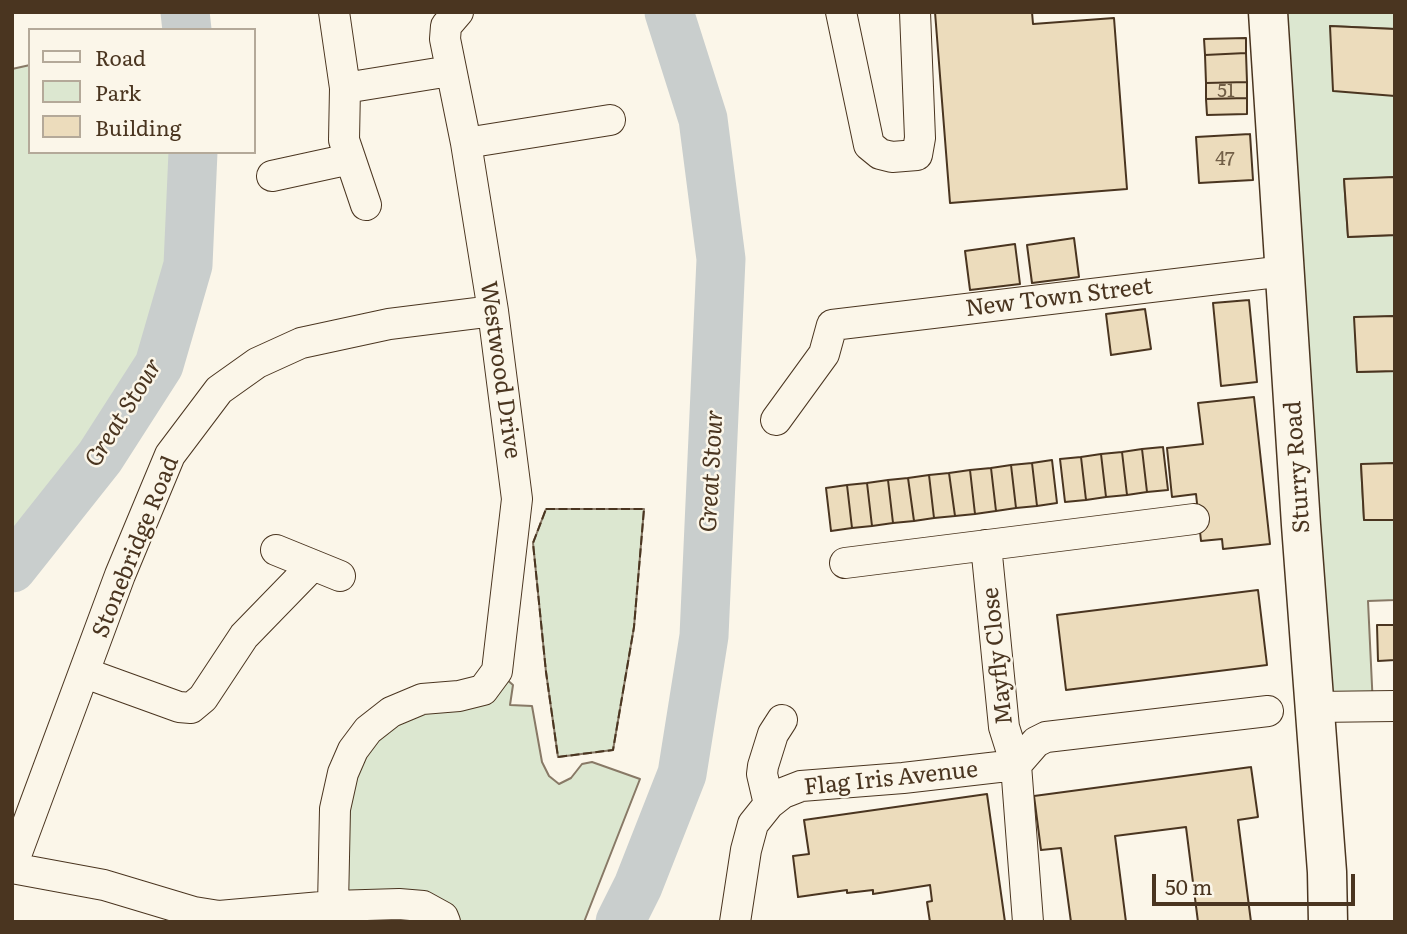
<!DOCTYPE html>
<style>
body{margin:0}
#map{position:relative;width:1407px;height:934px;overflow:hidden;background:#fbf6e9;font-family:Literata,serif}
canvas{display:block}
.frame{position:absolute;inset:0;border:14px solid #4a3520;pointer-events:none}
.legend{position:absolute;left:28px;top:28px;width:228px;height:126px;box-sizing:border-box;background:#fbf6e9;border:2px solid #b4a999;margin:0;padding:9px 12px;list-style:none;font-size:21px;color:#4a3520}
.legend li{display:flex;align-items:center;gap:14px;height:35px}
.legend b{width:35px;border:2px solid #b4a999}
.scale{position:absolute;left:1152px;top:874px;width:203px;height:32px;box-sizing:border-box;border:4px solid #4a3520;border-top:0;padding-left:9px;font-size:21px;line-height:24px;white-space:nowrap;color:#4a3520;-webkit-text-stroke:5px #fbf6e9;paint-order:stroke}
</style>
<div id="map">
<canvas width="1407" height="934"></canvas>
<div class="frame"></div>
<ul class="legend">
<li><b style="height:9px;background:#fbf6e9"></b>Road</li>
<li><b style="height:19px;background:#dce7d0"></b>Park</li>
<li><b style="height:19px;background:#ecdcbc"></b>Building</li>
</ul>
<div class="scale">50 m</div>
</div>
<script>
const ctx = document.querySelector('canvas').getContext('2d');
ctx.lineJoin = 'round';
function fill(path, color) { ctx.fillStyle = color; ctx.fill(path, 'evenodd'); }
const shape = rows => new Path2D(rows.map(r => 'M' + r).join(''));
function trace(path, color, width, dash) { ctx.strokeStyle = color; ctx.lineWidth = width; ctx.lineCap = dash ? 'butt' : 'round'; ctx.setLineDash(dash || []); ctx.stroke(path); }
function drawText(font, color, halo, rows, align = 'center') {
  ctx.font = font + ' Literata,serif'; ctx.lineWidth = 5; ctx.setLineDash([]); ctx.textBaseline = 'middle'; ctx.strokeStyle = halo; ctx.fillStyle = color; for (const [text, x, y, turn = 0] of rows) {
    ctx.save(); ctx.translate(x, y); ctx.rotate((+turn || 0) * Math.PI / 180); ctx.textAlign = isNaN(turn) ? turn : align; if (halo) ctx.strokeText(text, 0, 0); ctx.fillText(text, 0, 0); ctx.restore();
  }
}
const green = shape([
 [1268,12,1395,12,1395,29,1330,26,1395,96,1395,177,1344,180,1348,237,1395,235,1395,316,1355,318,1357,372,1395,371,1395,463,1361,465,1364,520,1395,520,1395,600,1368,601,1373,707,1314,707,1268,12],
 [30,65,30,152,186,152,187,173,178,262,152,362,95,454,12,558,12,69,30,65],
 [546,509,644,509,634,627,613,750,558,757,546,672,533,543,546,509],
 [497,671,513,685,510,705,532,706,542,762,549,776,559,784,571,778,582,764,592,762,640,779,584,922,445,922,333,906,335,858,368,730,497,671]
]);
const river = shape([
 [185,12,187,30],
 [12,568,100,457,159,365,188,265,193,152],
 [620,922,638,886,682,774,704,636,721,259,703,119,669,12]
]);
const building = shape([
 [935,12,1032,12,1033,24,1114,18,1127,189,950,203,935,12],
 [1330,26,1395,29,1395,96,1333,91,1330,26],
 [1246,38,1246,53,1205,55,1204,39,1246,38],
 [1246,53,1247,82,1206,83,1205,55,1246,53],
 [1247,82,1247,98,1206,99,1206,83,1247,82],
 [1247,98,1247,114,1207,115,1206,99,1247,98],
 [1250,134,1253,180,1199,183,1196,137,1250,134],
 [1395,177,1395,235,1348,237,1344,179,1395,177],
 [1074,238,1079,277,1032,283,1027,245,1074,238],
 [1015,244,1020,284,970,290,965,251,1015,244],
 [1249,300,1257,382,1221,386,1213,303,1249,300],
 [1145,309,1151,349,1111,355,1106,314,1145,309],
 [1395,316,1395,371,1357,372,1354,317,1395,316],
 [1254,397,1270,544,1223,549,1222,539,1201,541,1196,494,1172,497,1167,448,1203,444,1198,403,1254,397],
 [1163,447,1168,490,1147,492,1142,449,1163,447],
 [1142,449,1147,492,1127,495,1122,452,1142,449],
 [1122,452,1127,495,1106,497,1101,454,1122,452],
 [1101,454,1106,497,1086,500,1081,457,1101,454],
 [1081,457,1086,500,1065,502,1060,459,1081,457],
 [1052,460,1057,503,1037,506,1032,463,1052,460],
 [1032,463,1037,506,1016,508,1011,465,1032,463],
 [1395,463,1395,520,1364,520,1361,464,1395,463],
 [1011,465,1016,508,996,511,991,468,1011,465],
 [991,468,996,511,975,514,970,470,991,468],
 [970,470,975,514,955,516,949,473,970,470],
 [949,473,955,516,934,518,929,475,949,473],
 [929,475,934,518,914,521,908,478,929,475],
 [908,478,914,521,893,523,888,480,908,478],
 [888,480,893,523,872,526,867,483,888,480],
 [867,483,872,526,852,528,847,485,867,483],
 [847,485,852,528,831,531,826,488,847,485],
 [1258,590,1267,665,1066,690,1057,615,1258,590],
 [1377,625,1395,625,1395,660,1378,661,1377,625],
 [1251,767,1258,817,1238,820,1251,922,1198,922,1186,827,1115,836,1126,922,1071,922,1061,848,1041,850,1034,796,1251,767],
 [987,794,1005,922,930,922,927,902,932,901,930,885,873,894,873,890,847,893,847,890,798,897,793,856,809,854,804,820,987,794]
]);
const minor = shape([
 [334,12,345,88,344,140,366,205],
 [458,12,446,26,445,39,466,143,493,311,517,499,497,671],
 [841,12,869,145,880,154,892,157,917,155,920,138,915,12],
 [345,88,450,71],
 [466,143,610,120],
 [272,176,350,159],
 [776,420,824,354,832,325,1285,271],
 [276,550,340,576],
 [845,563,1194,519],
 [85,673,179,707,191,708,203,698,244,636,313,565],
 [1314,707,1395,706],
 [769,804,762,774,763,766,773,734,782,720],
 [12,866,120,575,170,455,219,390,257,363,301,343,389,324,493,311],
 [12,868,104,885,194,912,219,916,333,906,399,904,423,906,443,917,445,922],
 [333,906,335,809,343,773,353,750,368,730,391,712,422,699,459,696,483,690,497,671],
 [735,922,746,850,753,824,769,804,783,793,801,786,903,778,1016,765,1004,727,986,545],
 [1028,922,1016,765,1036,742,1046,737,1268,711]
]);
const highway = shape([
 [1268,12,1301,525,1327,872,1328,922]
]);
const fence = shape([
 [546,509,644,509,634,627,613,750,558,757,546,672,533,543,546,509]
]);
const numberNames = [
 ["51",1226,91],
 ["47",1225,159]
];
const streetNames = [
 ["New Town Street",1059,298,-7],
 ["Westwood Drive",500,370,82],
 ["Sturry Road",1298,467,-94],
 ["Stonebridge Road",136,547,-68],
 ["Mayfly Close",998,656,-96],
 ["Flag Iris Avenue",891,779,-6]
];
const waterNames = [
 ["Great Stour",124,413,-58],
 ["Great Stour",712,471,-87]
];
fill(green, '#dce7d0');
trace(green, '#887966', 2);
trace(river, '#c9cecd', 49);
fill(building, '#ecdcbc');
trace(building, '#4a3520', 2);
trace(minor, '#4a3520', 32);
trace(highway, '#4a3520', 41);
trace(minor, '#fbf6e9', 30);
trace(highway, '#fbf6e9', 38);
trace(fence, '#4a3520', 2, [9, 3.5]);
drawText('19px', '#725f47', null, numberNames);
drawText('23px', '#4a3520', '#fbf6e9', streetNames);
drawText('italic 24px', '#4a3520', '#fbf6e9', waterNames);
</script>
